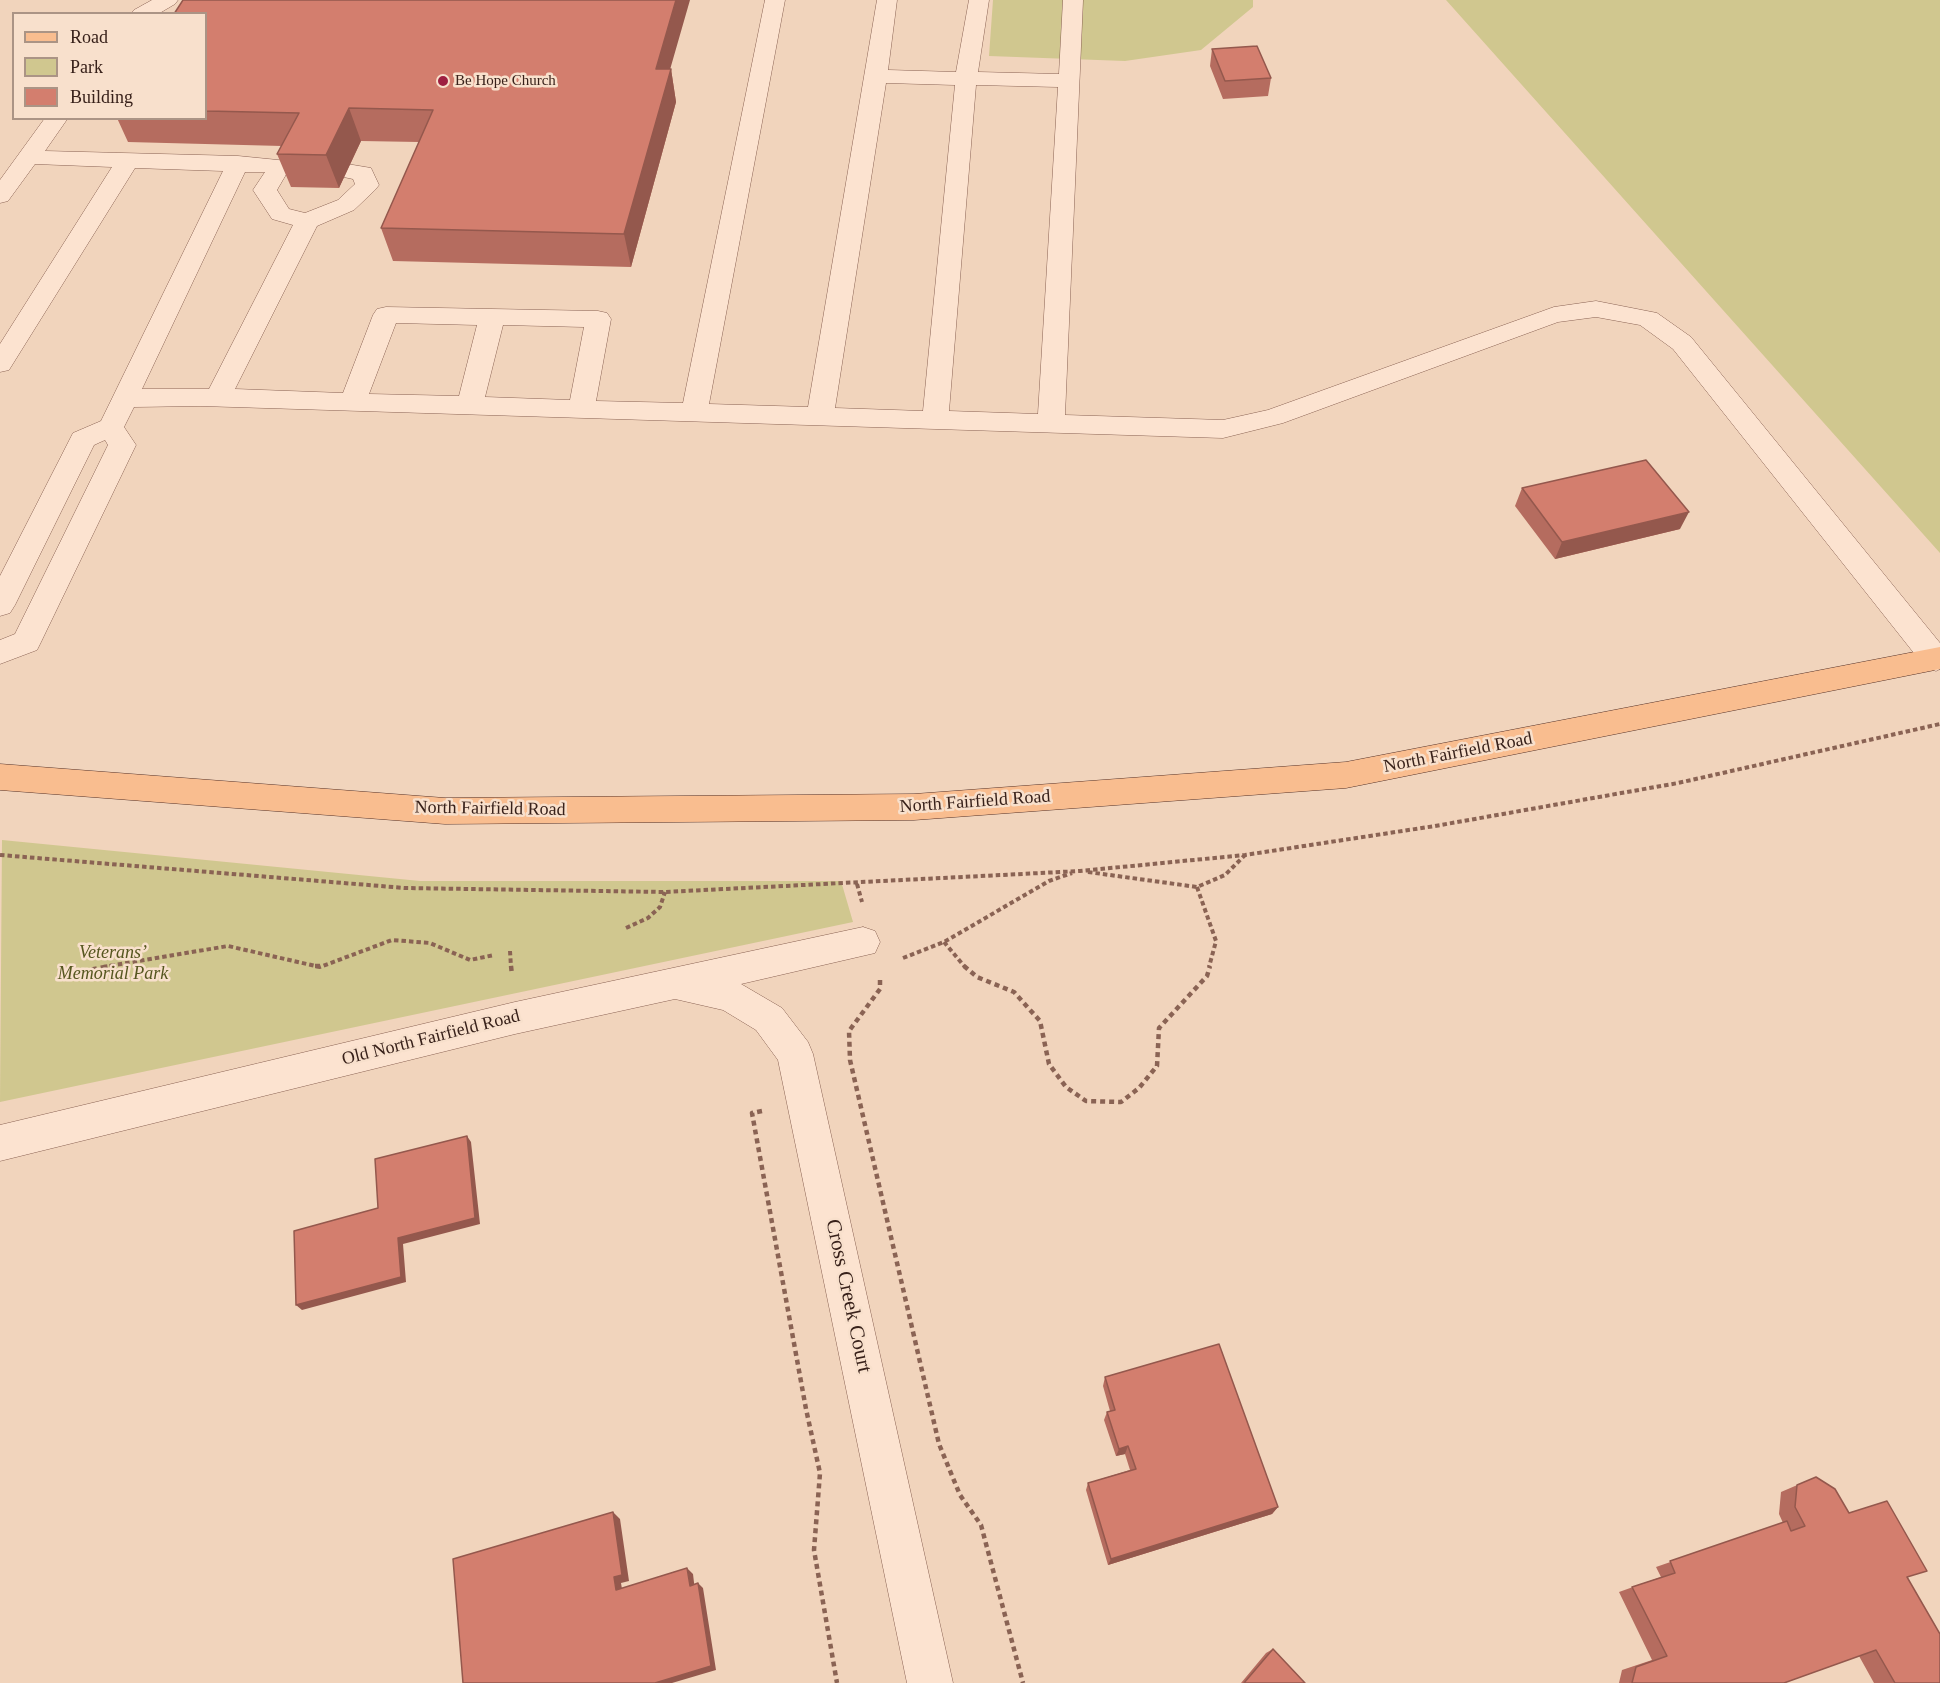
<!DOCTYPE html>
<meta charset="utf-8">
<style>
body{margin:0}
#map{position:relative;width:1940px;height:1683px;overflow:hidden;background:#f1d4bc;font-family:"Times New Roman",serif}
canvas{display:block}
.legend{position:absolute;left:12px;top:12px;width:195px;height:108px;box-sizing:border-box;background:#f8e0cc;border:2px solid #ab9485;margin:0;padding:8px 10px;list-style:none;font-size:18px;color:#38211a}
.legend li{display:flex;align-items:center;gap:12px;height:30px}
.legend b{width:30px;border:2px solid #ab9485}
</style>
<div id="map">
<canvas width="1940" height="1683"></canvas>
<ul class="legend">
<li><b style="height:8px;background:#f9bd8f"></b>Road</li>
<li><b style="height:16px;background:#d0c78f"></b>Park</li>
<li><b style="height:16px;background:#d37e6e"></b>Building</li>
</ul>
</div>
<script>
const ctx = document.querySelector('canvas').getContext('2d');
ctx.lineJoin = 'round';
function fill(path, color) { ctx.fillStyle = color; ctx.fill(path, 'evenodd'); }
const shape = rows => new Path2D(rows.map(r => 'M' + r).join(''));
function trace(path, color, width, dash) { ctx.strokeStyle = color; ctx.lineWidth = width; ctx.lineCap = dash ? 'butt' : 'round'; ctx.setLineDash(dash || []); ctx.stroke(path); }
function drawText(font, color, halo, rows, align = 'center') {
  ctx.font = font + ' "Times New Roman",serif'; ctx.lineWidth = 5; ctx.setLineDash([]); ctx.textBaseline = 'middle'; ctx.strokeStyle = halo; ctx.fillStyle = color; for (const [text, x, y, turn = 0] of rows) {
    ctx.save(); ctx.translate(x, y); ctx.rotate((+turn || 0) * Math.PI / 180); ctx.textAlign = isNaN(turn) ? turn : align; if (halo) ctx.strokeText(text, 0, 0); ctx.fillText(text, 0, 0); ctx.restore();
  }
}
const green = shape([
 [993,0,1253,0,1253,7,1201,50,1125,61,989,56],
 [1446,0,1940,0,1940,553],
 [2,840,420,881,841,881,853,922,0,1102]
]);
const pathFar1 = shape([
 [0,855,405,888,665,892,1080,871,1245,855,1435,826,1678,783,1940,724],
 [1088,872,1197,887,1225,875,1245,855],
 [857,884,862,902],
 [1197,887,1216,941,1209,967],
 [626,928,648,918,660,907,665,892],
 [944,942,965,967],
 [510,951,511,967],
 [903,958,944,942,1049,881,1072,873],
 [103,967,228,946,320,967,392,940,430,943,470,960,494,955]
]);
const path = shape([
 [315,966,323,966],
 [511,966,512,975],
 [964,966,977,977,1014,992,1040,1021,1049,1064,1066,1087,1086,1101,1121,1102,1139,1088,1157,1066,1159,1028,1207,976,1210,966],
 [83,971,111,966],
 [880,980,880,989,849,1031,850,1060,939,1444,960,1495,981,1525,1023,1683],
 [762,1111,752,1113,806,1409,820,1473,814,1550,837,1683]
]);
const minor = shape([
 [152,0,178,0,175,4,158,14,131,14,134,10,152,0],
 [765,0,785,0,709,404,808,407,877,0,897,0,888,70,956,72,969,0,989,0,978,72,1059,74,1063,0,1083,0,1065,415,1223,420,1268,410,1554,307,1596,301,1657,313,1691,337,1940,643,1940,669,1936,671,1925,667,1673,349,1640,325,1596,317,1558,322,1283,423,1223,438,201,406,134,407,124,427,136,445,41,642,37,650,0,664,0,640,15,634,108,445,105,440,94,445,15,605,10,613,0,616,0,576,73,433,101,421,223,171,135,168,9,370,0,372,0,344,112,167,35,164,8,201,0,203,0,180,45,118,68,118,45,151,238,156,288,161,291,166,277,190,289,209,305,213,338,200,355,184,353,179,339,176,336,171,339,166,347,164,371,168,379,185,375,190,354,210,317,226,235,389,343,393,373,315,377,309,386,307,598,311,607,313,611,319,596,401,683,403,765,0],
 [886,83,955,85,923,411,835,408,886,83],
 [976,85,1058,87,1038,414,949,411,976,85],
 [245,172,265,172,253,190,272,219,293,225,209,389,142,389,245,172],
 [396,323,477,325,459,396,369,394,396,323],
 [503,325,584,327,570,400,485,397,503,325],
 [863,927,875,931,880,942,875,953,741,984,782,1008,808,1042,813,1054,953,1683,907,1683,778,1060,756,1030,723,1010,675,999,515,1034,0,1161,0,1125,515,1002,863,927]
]);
const major = shape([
 [1940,647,1940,669,1346,788,914,820,445,824,0,790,0,764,445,798,914,794,1346,762,1940,647]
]);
const wall = shape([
 [206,14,671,69,676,102,631,267,393,261,381,228,419,142,361,141,339,188,291,187,277,154,282,146,128,142,117,118,206,118],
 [1212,49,1271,78,1268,96,1223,99,1210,66],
 [1522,488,1680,529,1555,559,1515,506],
 [1105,1377,1278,1507,1272,1514,1108,1565,1086,1490,1088,1483,1130,1470,1125,1454,1116,1456,1104,1420,1107,1412,1110,1411,1103,1386],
 [1816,1477,1907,1577,1940,1683,1874,1683,1859,1656,1784,1683,1619,1683,1622,1670,1652,1660,1619,1592,1661,1577,1656,1567,1783,1523,1779,1514,1781,1492],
 [1273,1649,1305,1683,1241,1683,1266,1653]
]);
const shadedWall = shape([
 [676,0,690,0,661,101,656,69],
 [671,69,676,102,631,267,624,234],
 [349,108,361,141,339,188,326,155],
 [1689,512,1680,529,1555,559,1562,542],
 [467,1136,471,1142,480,1224,403,1244,406,1282,302,1310,296,1305,398,1238],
 [1128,1446,1125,1454,1116,1456,1119,1449],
 [1278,1507,1272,1514,1108,1565,1111,1559],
 [613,1512,620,1519,629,1581,621,1583,623,1595,616,1590,614,1577],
 [687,1568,693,1574,695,1591,690,1586],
 [698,1583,703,1588,716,1670,672,1683,655,1683]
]);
const building = shape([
 [183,0,676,0,656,69,671,69,624,234,381,228,433,110,349,108,326,155,277,154,299,113,206,111,206,14,174,14,183,0],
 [1257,46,1271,78,1225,81,1212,49,1257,46],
 [1646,460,1689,512,1562,542,1522,488,1646,460],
 [467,1136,475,1218,398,1238,401,1277,296,1305,294,1231,378,1208,375,1159,467,1136],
 [1219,1344,1278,1507,1111,1559,1088,1483,1136,1469,1128,1446,1119,1449,1107,1412,1115,1410,1105,1377,1219,1344],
 [1816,1477,1835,1489,1849,1513,1887,1501,1927,1571,1907,1577,1940,1634,1940,1683,1895,1683,1876,1650,1784,1683,1632,1683,1636,1667,1667,1656,1632,1587,1675,1573,1670,1561,1787,1521,1791,1531,1805,1526,1795,1507,1797,1485,1816,1477],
 [613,1512,622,1575,614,1577,616,1590,687,1568,690,1586,698,1583,711,1666,655,1683,463,1683,453,1559,613,1512],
 [1273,1649,1305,1683,1244,1683,1273,1649]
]);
const markers = [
 [443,81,6,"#9e1f41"]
];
const farPoinames = [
 ["Be Hope Church",455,81]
];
const streetNames = [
 ["North Fairfield Road",1458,753,-11],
 ["North Fairfield Road",975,802,-4],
 ["North Fairfield Road",490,809,1],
 ["Old North Fairfield Road",431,1038,-14]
];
const parkNames = [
 ["Veterans’",113,953],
 ["Memorial Park",113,974]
];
const nearStreetnames = [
 ["Cross Creek Court",848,1296,78]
];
fill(green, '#d0c78f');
trace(minor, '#8a6354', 1);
trace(major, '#573329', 1);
trace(pathFar1, '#8a6354', 4, [4.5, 3]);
trace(path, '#8a6354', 4.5, [5, 4]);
fill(minor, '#fce3d0');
fill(major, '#f9bd8f');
fill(wall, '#b56c5f');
fill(shadedWall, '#94584d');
fill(building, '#d37e6e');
trace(building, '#94584d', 1.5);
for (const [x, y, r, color] of markers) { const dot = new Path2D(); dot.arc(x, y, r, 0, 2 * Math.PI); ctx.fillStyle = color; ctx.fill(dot); trace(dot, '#f8e0cc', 2); }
drawText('15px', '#38211a', '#f8e0cc', farPoinames, 'left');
drawText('18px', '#38211a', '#f8e0cc', streetNames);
drawText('italic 18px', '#56561f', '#f8e0cc', parkNames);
drawText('21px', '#38211a', '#f8e0cc', nearStreetnames);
</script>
